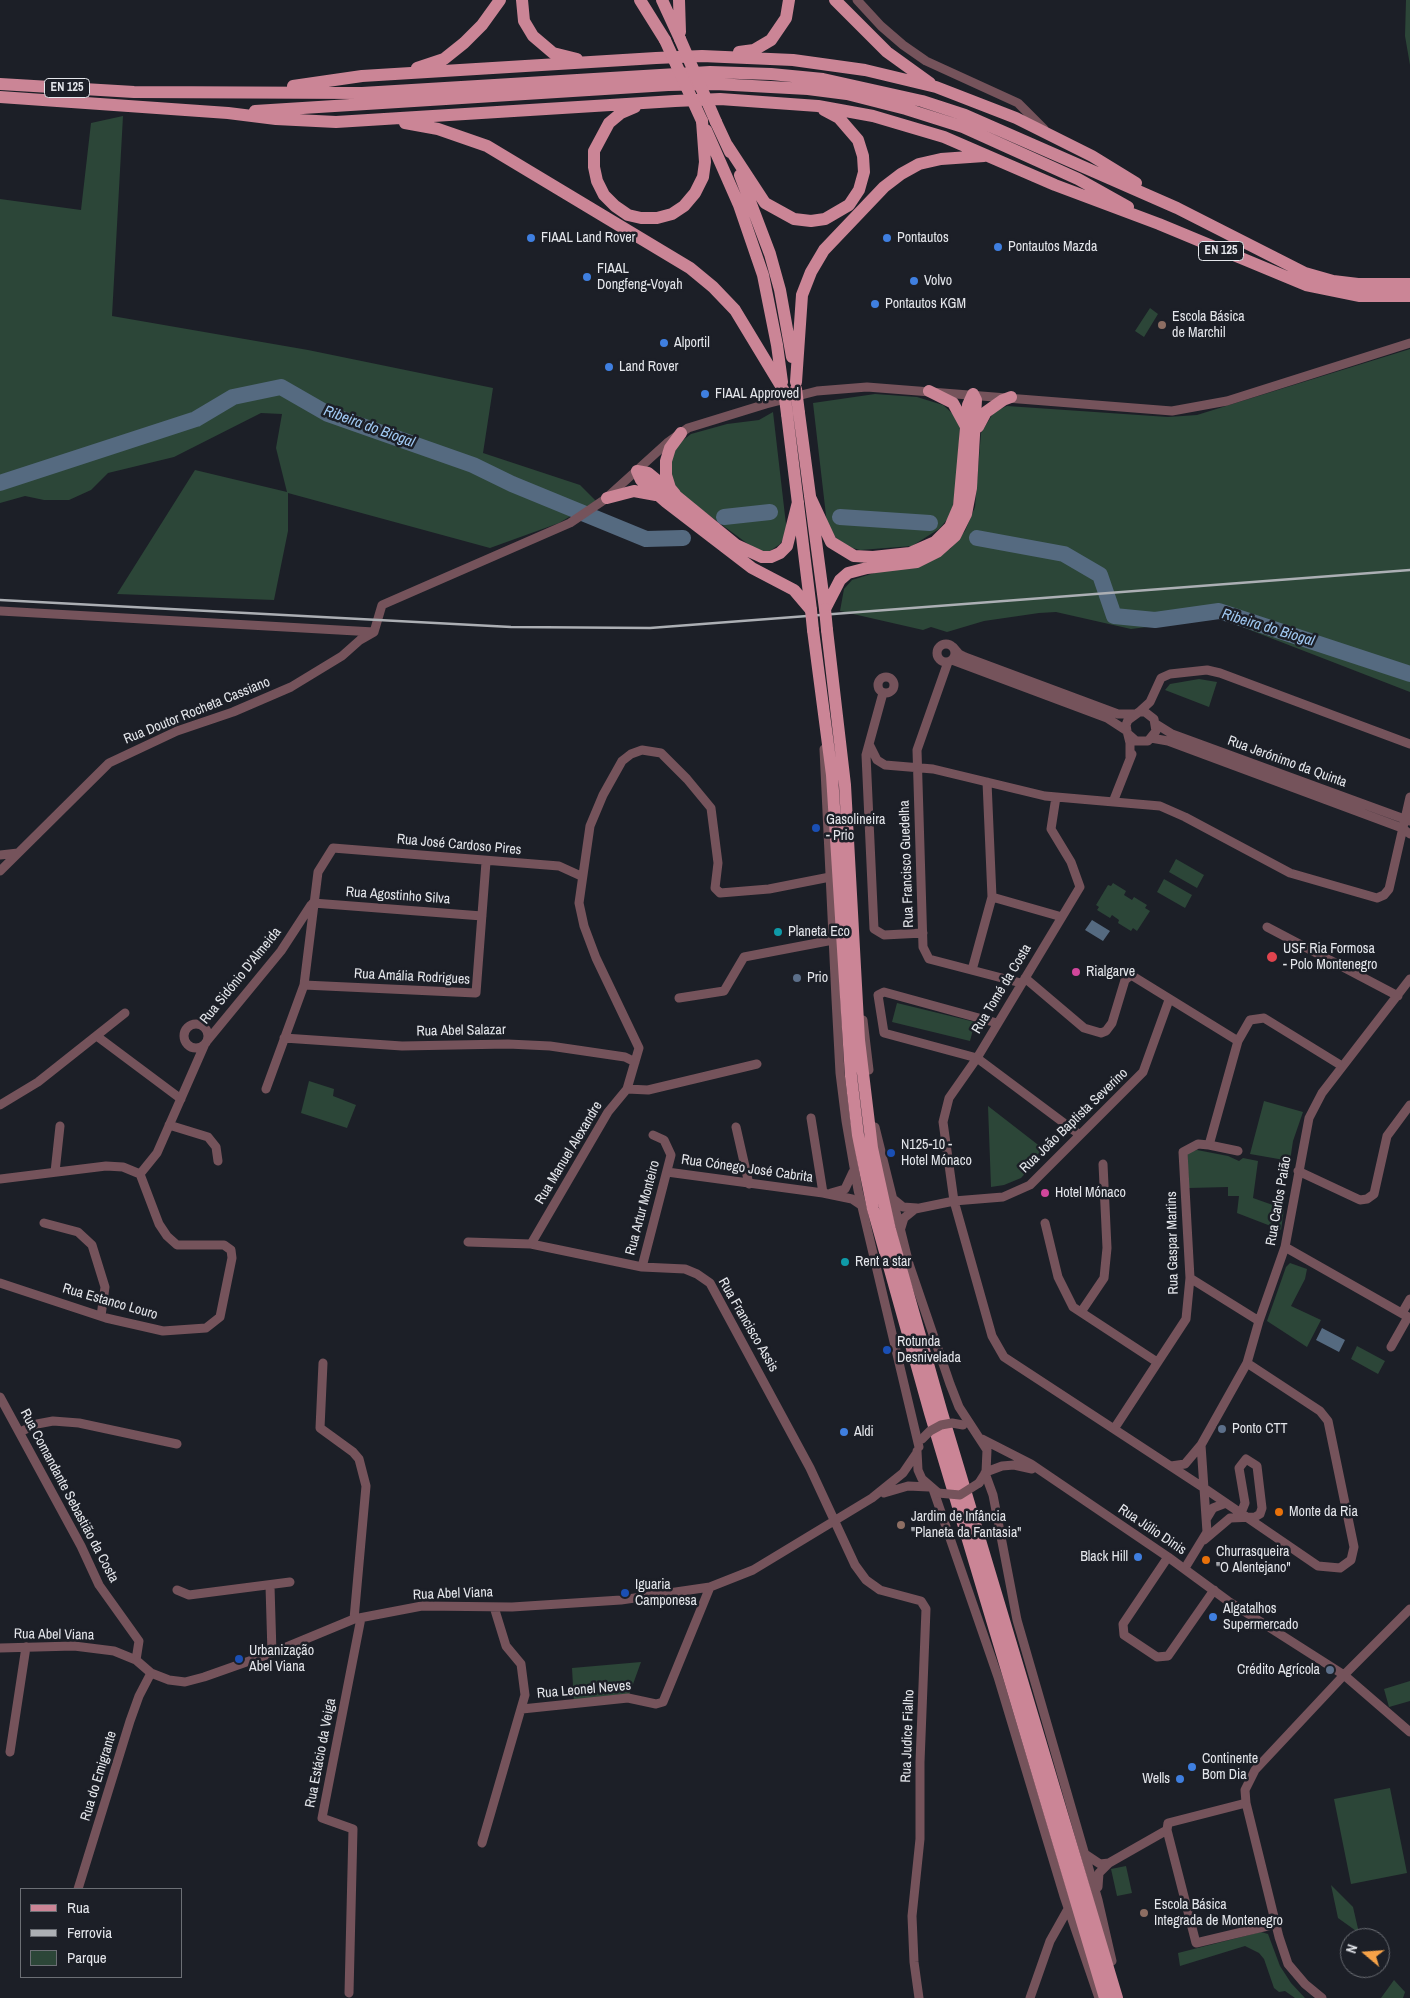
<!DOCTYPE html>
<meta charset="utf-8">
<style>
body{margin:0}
#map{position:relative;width:1410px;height:1998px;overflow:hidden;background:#1c1f27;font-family:"Archivo Narrow",sans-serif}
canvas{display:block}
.legend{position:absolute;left:20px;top:1888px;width:162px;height:90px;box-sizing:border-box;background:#1c1f27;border:1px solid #6c6f75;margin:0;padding:6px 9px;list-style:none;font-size:15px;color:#e4e6eb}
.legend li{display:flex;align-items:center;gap:10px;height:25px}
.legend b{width:25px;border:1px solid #6c6f75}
.north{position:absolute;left:1340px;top:1928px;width:50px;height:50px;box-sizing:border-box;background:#1c1f27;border:1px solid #6c6f75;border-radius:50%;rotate:288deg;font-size:14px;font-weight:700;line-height:20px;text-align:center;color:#e4e6eb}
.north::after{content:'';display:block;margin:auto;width:18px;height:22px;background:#f6a248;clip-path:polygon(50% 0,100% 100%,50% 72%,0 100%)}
</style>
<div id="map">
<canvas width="1410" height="1998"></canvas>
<ul class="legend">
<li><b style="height:6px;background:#cb8596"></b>Rua</li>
<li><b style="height:6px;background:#acafb4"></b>Ferrovia</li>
<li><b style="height:14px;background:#2c4638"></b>Parque</li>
</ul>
<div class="north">N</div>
</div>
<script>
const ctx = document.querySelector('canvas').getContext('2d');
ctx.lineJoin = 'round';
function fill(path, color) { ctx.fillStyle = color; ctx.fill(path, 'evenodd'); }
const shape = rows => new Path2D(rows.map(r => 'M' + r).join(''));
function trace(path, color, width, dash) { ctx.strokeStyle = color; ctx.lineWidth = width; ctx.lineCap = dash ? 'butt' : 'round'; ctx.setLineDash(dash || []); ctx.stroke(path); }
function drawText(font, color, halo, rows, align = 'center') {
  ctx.font = font + ' "Archivo Narrow",sans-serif'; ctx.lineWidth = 5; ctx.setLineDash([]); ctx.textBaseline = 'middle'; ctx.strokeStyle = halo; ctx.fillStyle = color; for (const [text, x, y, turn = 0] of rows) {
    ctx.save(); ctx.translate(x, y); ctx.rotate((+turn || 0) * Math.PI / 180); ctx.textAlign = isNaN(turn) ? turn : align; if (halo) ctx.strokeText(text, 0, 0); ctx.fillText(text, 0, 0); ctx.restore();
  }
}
const green = shape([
 [1406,0,1410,0,1410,65,1405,36],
 [123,116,112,316,308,350,493,388,483,453,580,485,596,501,559,523,490,548,288,493,288,531,274,600,117,594,195,470,287,492,276,448,282,414,261,413,174,457,108,473,91,490,69,500,44,500,25,496,0,503,0,199,81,210,91,123],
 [1150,308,1158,314,1144,337,1135,331],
 [1410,349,1410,692,1219,618,1131,629,1056,612,1039,613,984,621,947,632,931,627,923,630,840,611,844,589,852,580,950,549,965,531,975,507,981,433,994,412,1007,406,1168,417,1197,415],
 [875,394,917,397,943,405,953,414,960,426,958,463,954,501,950,516,939,529,912,546,860,550,849,547,832,535,827,524,813,403],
 [773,412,787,533,780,544,770,551,763,551,752,547,679,493,671,481,670,463,678,444,691,434,727,424,759,420],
 [1199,679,1217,682,1209,707,1165,690,1170,684],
 [1176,859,1204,875,1197,888,1169,872],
 [1164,879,1192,895,1185,908,1157,892],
 [1113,883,1126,891,1124,895,1132,900,1134,897,1147,905,1145,908,1150,911,1137,931,1133,928,1131,931,1118,923,1119,920,1112,915,1110,918,1097,910,1099,907,1096,905,1108,885,1111,886],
 [897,1003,975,1022,970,1041,892,1022],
 [309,1081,334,1089,333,1096,356,1105,347,1128,301,1113],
 [1264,1101,1303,1112,1293,1141,1290,1161,1250,1154],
 [988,1106,1046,1151,1021,1178,1004,1185,991,1187],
 [1197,1150,1228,1156,1239,1161,1243,1158,1258,1161,1253,1198,1284,1209,1281,1230,1237,1213,1239,1196,1228,1196,1228,1187,1189,1188,1187,1155,1188,1152],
 [1290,1263,1307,1269,1305,1279,1291,1306,1321,1320,1307,1347,1267,1321,1286,1267],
 [1357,1346,1385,1361,1378,1374,1351,1359],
 [641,1662,628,1698,574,1704,572,1668],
 [1410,1681,1410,1701,1389,1707,1384,1689],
 [1390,1788,1407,1873,1351,1884,1334,1799],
 [1126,1866,1132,1893,1117,1896,1111,1869],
 [1331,1885,1353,1907,1359,1933,1338,1918],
 [1261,1932,1268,1934,1280,1966,1291,1983,1305,1998,1295,1998,1285,1991,1279,1992,1274,1988,1264,1959,1259,1953,1245,1946,1180,1966,1178,1953],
 [1394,1980,1405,1992,1403,1998,1381,1998]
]);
const water = shape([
 [1092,920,1110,931,1103,941,1085,930],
 [1322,1328,1345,1340,1339,1352,1316,1340]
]);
const river = shape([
 [0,483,196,419,233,397,281,387,328,414,473,465,512,484,646,539,683,538],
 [724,517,770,512],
 [840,517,930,523],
 [977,538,1064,554,1100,575,1114,616,1155,620,1219,611,1410,674]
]);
const minor = shape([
 [857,0,881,26,903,45,926,61,1018,103,1044,129],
 [0,611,374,632],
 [374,632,382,605,570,523,604,500,667,443,688,428,766,404,817,391,867,387,1172,411,1227,401,1410,343],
 '937 653a9 9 0 1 1 18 0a9 9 0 1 1-18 0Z',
 [953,647,959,654,965,657,1118,714,1135,714],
 [952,660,1107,718,1127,731],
 [948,662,917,750,923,947,929,959,1021,983],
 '878 685a8 8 0 1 1 16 0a8 8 0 1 1-16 0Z',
 [883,693,866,755,874,929,884,935,923,933],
 [1139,712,1150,702,1161,678,1170,674,1207,670,1220,673,1410,744],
 [1156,724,1172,734,1410,821],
 [1128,734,1136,741,1148,741,1156,731,1154,719,1145,712,1139,712,1128,720,1126,725,1127,731,1130,743,1130,757],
 [1151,738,1168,741,1402,828,1410,834],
 [869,744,877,760,885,765,933,769,1045,796,1160,806,1185,817,1290,873,1377,898,1384,895,1389,889,1410,797],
 [824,749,836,999,840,1073,846,1121,858,1190,919,1447],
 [1056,797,1051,829,1071,862,1080,887,977,1058,949,1098,943,1122,954,1201,992,1336,1004,1357,1204,1488,1318,1566,1340,1568,1351,1560,1354,1547,1328,1421,1320,1411,1247,1363],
 [1113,802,1132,754],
 [0,855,18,853],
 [0,871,109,763,177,731,233,712,291,687,342,656,360,640,374,632],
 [992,897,1062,917],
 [313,903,482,916],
 [1267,927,1398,996],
 [972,970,992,897,987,782],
 [1025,978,1084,1028,1101,1033,1106,1031,1112,1023,1125,980,1131,975,1238,1041,1250,1020,1264,1018,1342,1066],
 [304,985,476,993,486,862],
 [679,998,724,991,744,957,833,940],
 [863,1020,869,1070],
 [997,1023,884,992,878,995,884,1033,977,1058,1080,1135],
 '184 1036a12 12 0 1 1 24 0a12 12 0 1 1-24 0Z',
 [98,1037,181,1099],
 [284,1038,402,1046,508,1044,550,1046,625,1057,635,1062],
 [207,1041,281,951,311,905],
 [266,1089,304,985,318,872,333,848,559,866,581,876],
 [627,1089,639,1048,596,958,584,926,579,903,590,826,603,795,622,761,631,754,642,750,661,753,687,779,711,808,718,863,715,888,720,893,769,889,830,877],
 [0,1105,38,1082,125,1013],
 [811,1118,823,1193],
 [169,1125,208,1137,216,1147,218,1161],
 [736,1127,749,1184],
 [875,1127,909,1264,950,1384,959,1407,987,1450,986,1472,979,1483],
 [1209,1145,1238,1151],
 [1298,1171,1360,1200,1367,1199,1374,1194,1387,1136,1410,1105],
 [55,1172,60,1126],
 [667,1172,823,1193,852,1199,861,1205],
 [140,1174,157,1153,204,1046],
 [0,1179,106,1166,123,1167,140,1174,159,1224,167,1236,177,1245,224,1245,231,1250,232,1258,220,1317,206,1328,163,1331,106,1318,0,1283],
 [831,1193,845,1189,853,1172],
 [892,1198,903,1207,917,1208],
 [44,1223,78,1232,92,1245,105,1287,101,1316],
 [1045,1223,1058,1277,1073,1307,1157,1362],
 [900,1231,904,1218,915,1209,954,1201,1003,1197,1030,1185,1143,1072,1169,1000],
 [468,1242,531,1244,642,1267,685,1269,697,1274,710,1283,810,1468,855,1565,866,1580,880,1590,921,1601,926,1609,920,1762,920,1839,912,1916,914,1962,919,1998],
 [531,1244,608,1112,627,1089,648,1090,757,1064],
 [1285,1247,1410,1318],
 [642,1267,671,1155,664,1140,653,1135],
 [1190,1278,1259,1321],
 [1081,1312,1104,1278,1107,1248,1103,1164],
 [1402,1313,1410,1299],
 [1391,1347,1408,1317],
 [323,1363,320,1428,353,1452,359,1459,366,1486,354,1619],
 [0,1397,81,1546,99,1585,139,1641,136,1660],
 [1114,1429,1186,1319,1190,1278,1183,1152,1198,1144,1209,1145,1238,1041],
 [20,1432,37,1424,53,1421,79,1423,177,1444],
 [982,1439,1031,1464,1168,1557,1228,1601,1344,1675,1410,1732],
 [917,1451,918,1470,922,1479,937,1492],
 [1171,1466,1185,1464,1201,1445],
 [986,1472,1002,1466,1014,1465,1032,1469],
 [985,1473,993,1495,1017,1620,1098,1900,1112,1961],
 [933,1489,998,1677,1064,1896,1099,1998],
 [884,1493,908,1486,929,1487],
 [1207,1518,1213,1508,1226,1503],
 [1204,1540,1230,1518,1255,1517,1260,1514,1262,1508,1257,1466,1246,1459,1239,1468,1245,1503,1241,1513],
 [1168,1557,1123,1624,1124,1635,1157,1657,1168,1656,1214,1590],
 [1185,1568,1207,1532,1201,1445,1247,1363,1259,1321,1285,1247,1309,1118,1322,1093,1410,979],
 [270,1586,272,1653],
 [177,1590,189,1595,290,1582],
 [0,1648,74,1646,114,1651,136,1660,151,1673,169,1680,185,1682,204,1677,272,1653,354,1619,422,1606,512,1607,621,1600,710,1587,753,1570,872,1498,903,1473,916,1454],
 [522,1709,628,1698,656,1704,663,1702,710,1587],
 [10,1752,26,1647],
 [1167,1830,1196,1943,1276,1924],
 [482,1843,525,1695,521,1664,506,1646,494,1607],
 [1085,1854,1100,1864,1109,1863],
 [1098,1887,1099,1873,1109,1863,1167,1830,1168,1823,1246,1803],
 [78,1889,130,1721,139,1696,151,1673],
 [349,1993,353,1829,322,1818,361,1618],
 [1030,1998,1050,1941,1068,1909],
 [1322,1998,1305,1984,1288,1964,1279,1937,1246,1803,1245,1790,1255,1770,1344,1675,1410,1609]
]);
const primary = shape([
 [522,0,524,21,533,36,553,53,577,59],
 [640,0,665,40],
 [662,0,680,39],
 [679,0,680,32],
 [835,0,887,52,930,83],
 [739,52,754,50,771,40,786,18,789,0],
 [417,68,444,59,464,43,482,25,500,0],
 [0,84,134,92,362,93,710,72,771,74,823,79,922,101,965,115,1177,208,1305,273,1333,281,1358,284,1410,284],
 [293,86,362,76,656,58,702,56,793,60,865,70,936,87,1016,118,1092,156,1136,183],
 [0,97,228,113,276,119,336,122,675,101,720,99,818,106,873,116,944,137,1055,185,1159,224,1306,285,1360,296,1410,296],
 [635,107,621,113,609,123,594,151,594,167,597,181,604,195,615,206,628,215,641,218,657,218,672,214,684,206,695,193,703,177,705,162,702,121],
 [255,111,668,85,715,84,808,89,847,94,906,109,963,127,1078,179,1128,207],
 [716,122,730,152],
 [405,123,438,129,487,146,690,268,713,287,735,310,784,391],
 [706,130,739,205,763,275,777,345,782,382],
 [727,145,765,203,794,219,811,221,825,219,849,205,859,190,864,172,863,156,858,140,839,118,824,110],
 [740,175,770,254,780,290,792,357],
 [796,382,802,295,811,272,824,250,884,187,901,174,919,164,941,159,984,156],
 [929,391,953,403,965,425],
 [799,413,825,609],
 [787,414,811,610],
 [978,427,986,412,1003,400,1011,397],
 [637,471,648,473,736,545,762,557,771,557,780,553,787,546,798,502],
 [637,471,641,480,666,502,752,568,794,590,811,610],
 [675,494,670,488,666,475,666,461,670,448,681,433],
 [607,498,634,491,656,495],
 [811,499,831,542,854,556,873,557,910,553,935,542,950,527,959,506,968,405,973,394],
 [825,609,840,580,848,573,867,568,917,562,937,552,955,536,966,514,971,488,976,400,973,394],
 [813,630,832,775,851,1076,858,1135,873,1209,930,1413,1105,1998],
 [827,630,845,785,859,1040,872,1148,890,1230,941,1410,1117,1998]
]);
const rail = shape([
 [0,600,511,627,650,628,1410,570]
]);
const minorBridge = shape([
 [922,1439,930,1431,941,1425,952,1423,963,1425],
 [938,1493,960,1495,979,1483]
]);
const primaryBridge = shape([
 [680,39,716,122],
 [665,40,702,121],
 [796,389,799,413],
 [784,391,787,414],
 [825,609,827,630],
 [811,610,813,630]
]);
const markers = [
 [531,238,5,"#3f7fe0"],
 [887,238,5,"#3f7fe0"],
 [998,247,5,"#3f7fe0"],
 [587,277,5,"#3f7fe0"],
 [914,281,5,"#3f7fe0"],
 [875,304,5,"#3f7fe0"],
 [1162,325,5,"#8d6e63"],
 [664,343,5,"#3f7fe0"],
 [609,367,5,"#3f7fe0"],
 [705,394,5,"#3f7fe0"],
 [816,828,5,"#1a4fb4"],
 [778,932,5,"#0f9aa8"],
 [1272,957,6,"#e0444e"],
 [1076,972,5,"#d1479c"],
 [797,978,5,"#5c6f8a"],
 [891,1153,5,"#1a4fb4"],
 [1045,1193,5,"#d1479c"],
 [845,1262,5,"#0f9aa8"],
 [887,1350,5,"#1a4fb4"],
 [1222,1429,5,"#5c6f8a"],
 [844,1432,5,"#3f7fe0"],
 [1279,1512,5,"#e8710a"],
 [901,1525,5,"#8d6e63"],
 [1138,1557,5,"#3f7fe0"],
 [1206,1560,5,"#e8710a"],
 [625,1593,5,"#1a4fb4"],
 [1213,1617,5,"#3f7fe0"],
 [239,1659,5,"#1a4fb4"],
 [1330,1670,5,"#5c6f8a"],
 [1192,1767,5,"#3f7fe0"],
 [1180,1779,5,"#3f7fe0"],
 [1144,1913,5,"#8d6e63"]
];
const shields = [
 [67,88,45],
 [1221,251,45]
];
const shieldNames = [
 ["EN 125",67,88],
 ["EN 125",1221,251]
];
const poiNames = [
 ["FIAAL Land Rover",541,238],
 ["Pontautos",897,238],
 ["Pontautos Mazda",1008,247],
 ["FIAAL",597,269],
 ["Dongfeng-Voyah",597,285],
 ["Volvo",924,281],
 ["Pontautos KGM",885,304],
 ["Escola Básica",1172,317],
 ["de Marchil",1172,333],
 ["Alportil",674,343],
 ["Land Rover",619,367],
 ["FIAAL Approved",715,394],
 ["Gasolineira",826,820],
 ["- Prio",826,836],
 ["Planeta Eco",788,932],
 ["USF Ria Formosa",1283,949],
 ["- Polo Montenegro",1283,965],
 ["Rialgarve",1086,972],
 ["Prio",807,978],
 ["N125-10 -",901,1145],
 ["Hotel Mónaco",901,1161],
 ["Hotel Mónaco",1055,1193],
 ["Rent a star",855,1262],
 ["Rotunda",897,1342],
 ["Desnivelada",897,1358],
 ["Ponto CTT",1232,1429],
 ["Aldi",854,1432],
 ["Monte da Ria",1289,1512],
 ["Jardim de Infância",911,1517],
 ["\"Planeta da Fantasia\"",911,1533],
 ["Churrasqueira",1216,1552],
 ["\"O Alentejano\"",1216,1568],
 ["Black Hill",1128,1557,"right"],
 ["Iguaria",635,1585],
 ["Camponesa",635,1601],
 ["Algatalhos",1223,1609],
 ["Supermercado",1223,1625],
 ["Urbanização",249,1651],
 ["Abel Viana",249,1667],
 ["Crédito Agrícola",1320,1670,"right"],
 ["Continente",1202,1759],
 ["Bom Dia",1202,1775],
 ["Wells",1170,1779,"right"],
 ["Escola Básica",1154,1905],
 ["Integrada de Montenegro",1154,1921]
];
const streetNames = [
 ["Rua Doutor Rocheta Cassiano",197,711,-22],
 ["Rua Jerónimo da Quinta",1287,762,20],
 ["Rua José Cardoso Pires",459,845,5],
 ["Rua Francisco Guedelha",907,864,-92],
 ["Rua Agostinho Silva",398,896,4],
 ["Rua Sidónio D'Almeida",241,976,-51],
 ["Rua Amália Rodrigues",412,977,3],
 ["Rua Tomé da Costa",1002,989,-59],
 ["Rua Abel Salazar",461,1031,-1],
 ["Rua João Baptista Severino",1074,1121,-44],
 ["Rua Manuel Alexandre",569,1153,-59],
 ["Rua Cónego José Cabrita",747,1169,8],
 ["Rua Carlos Paião",1279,1201,-80],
 ["Rua Artur Monteiro",643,1208,-75],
 ["Rua Gaspar Martins",1173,1243,-91],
 ["Rua Estanco Louro",110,1302,16],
 ["Rua Francisco Assis",748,1325,60],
 ["Rua Comandante Sebastião da Costa",69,1496,62],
 ["Rua Júlio Dinis",1152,1530,34],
 ["Rua Abel Viana",453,1594,-2],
 ["Rua Abel Viana",54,1635,1],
 ["Rua Leonel Neves",584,1690,-5],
 ["Rua Judice Fialho",908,1736,-88],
 ["Rua Estácio da Veiga",321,1753,-79],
 ["Rua do Emigrante",99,1776,-73]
];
const waterNames = [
 ["Ribeira do Biogal",369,427,20],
 ["Ribeira do Biogal",1268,628,17]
];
fill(green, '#2c4638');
fill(water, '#556a80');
trace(river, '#556a80', 16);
trace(minor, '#75535b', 9);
trace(primary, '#cb8596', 12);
trace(rail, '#acafb4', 2.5);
trace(minorBridge, '#75535b', 9);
trace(primaryBridge, '#cb8596', 12);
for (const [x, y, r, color] of markers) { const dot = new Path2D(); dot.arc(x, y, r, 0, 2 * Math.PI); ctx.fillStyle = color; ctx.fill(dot); trace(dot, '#1c1f27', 2); }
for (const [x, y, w] of shields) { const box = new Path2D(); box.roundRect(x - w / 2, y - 9.5, w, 19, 4); ctx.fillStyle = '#1c1f27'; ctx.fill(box); trace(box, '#e4e6eb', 1); }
drawText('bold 12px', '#e4e6eb', null, shieldNames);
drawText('14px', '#e4e6eb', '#1c1f27', poiNames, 'left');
drawText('14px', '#e4e6eb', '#1c1f27', streetNames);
drawText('italic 15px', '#a1caf4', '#1c1f27', waterNames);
</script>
